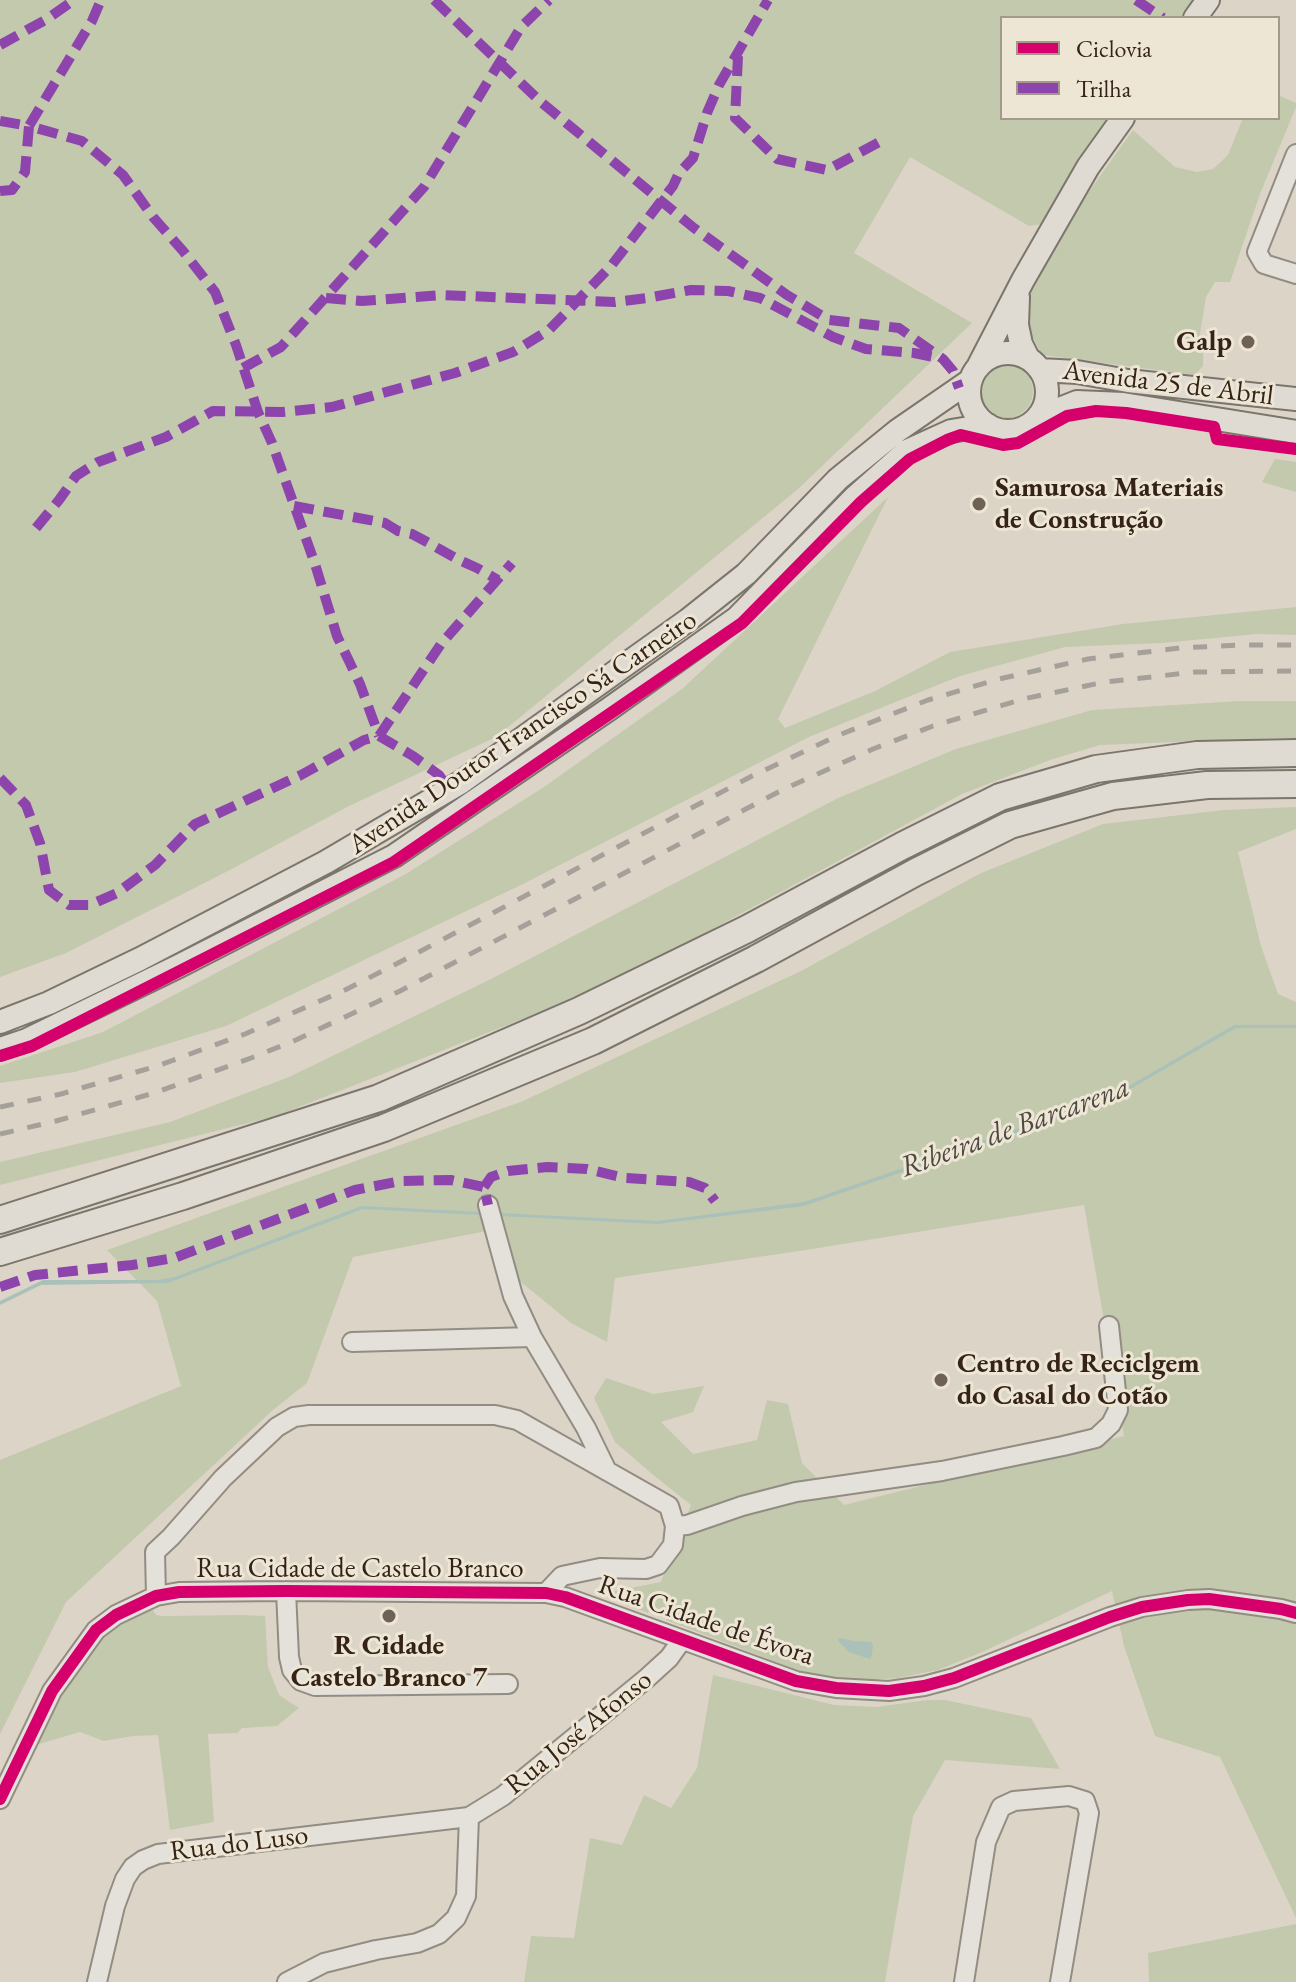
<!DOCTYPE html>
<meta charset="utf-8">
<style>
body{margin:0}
#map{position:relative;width:1296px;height:1982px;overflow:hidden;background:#dcd5c7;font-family:"EB Garamond",serif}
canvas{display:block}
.legend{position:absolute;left:1000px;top:16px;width:280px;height:104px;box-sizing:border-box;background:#ede6d5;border:2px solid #a3988a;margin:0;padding:10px 14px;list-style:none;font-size:24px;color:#352319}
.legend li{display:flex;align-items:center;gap:16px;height:40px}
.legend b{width:40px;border:2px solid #a3988a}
</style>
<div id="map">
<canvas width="1296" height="1982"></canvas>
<ul class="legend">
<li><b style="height:10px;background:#d6006c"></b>Ciclovia</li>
<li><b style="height:10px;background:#8e44ad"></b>Trilha</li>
</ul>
</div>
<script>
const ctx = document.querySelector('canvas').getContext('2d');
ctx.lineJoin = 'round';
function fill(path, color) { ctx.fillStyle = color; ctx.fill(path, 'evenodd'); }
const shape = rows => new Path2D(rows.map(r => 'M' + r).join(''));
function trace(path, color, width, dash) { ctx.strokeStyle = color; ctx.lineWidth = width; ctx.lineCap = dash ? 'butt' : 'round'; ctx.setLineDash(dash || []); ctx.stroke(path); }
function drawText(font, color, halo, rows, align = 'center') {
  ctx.font = font + ' "EB Garamond",serif'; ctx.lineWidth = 6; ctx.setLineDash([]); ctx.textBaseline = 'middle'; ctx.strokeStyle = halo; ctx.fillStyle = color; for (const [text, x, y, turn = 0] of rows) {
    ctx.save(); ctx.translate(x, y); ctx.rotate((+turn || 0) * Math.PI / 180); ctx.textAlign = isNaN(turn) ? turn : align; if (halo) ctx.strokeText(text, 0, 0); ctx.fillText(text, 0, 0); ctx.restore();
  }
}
const green = shape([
 [0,0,1193,0,1180,18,1002,18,1002,118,1113,118,1043,224,1029,226,910,157,854,253,972,323,798,489,496,737,347,807,228,871,66,953,0,977],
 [1278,95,1296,103,1296,107,1260,194,1230,282,1215,282,1206,297,1198,346,1203,351,1203,366,1195,375,1042,355,1029,330,1027,302,1036,272,1075,211,1133,130,1175,167,1197,172,1213,169,1228,155,1243,118,1278,118],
 '977 391a28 28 0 1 1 56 0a28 28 0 1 1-56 0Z',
 [1275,459,1296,462,1296,492,1262,482],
 [888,497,778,719,785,728,875,691,950,652,1123,624,1296,607,1296,635,1257,634,1162,643,1065,647,960,676,809,737,525,883,226,1026,75,1072,0,1083,0,1066,103,1032,404,875,544,787,682,689],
 [1240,701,1296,701,1296,739,1278,738,1100,745,1050,760,962,794,609,985,276,1116,0,1185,0,1162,170,1122,289,1077,489,980,838,798,956,749,1092,710],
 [1296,807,1296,829,1238,852,1261,946,1278,994,1296,1002,1296,1918,1220,1757,1155,1736,1124,1646,1112,1591,980,1653,938,1670,899,1678,870,1680,831,1677,805,1673,666,1620,666,1616,650,1610,648,1613,600,1594,661,1582,691,1505,652,1474,615,1442,594,1398,606,1378,654,1394,704,1386,693,1412,661,1422,693,1454,757,1440,767,1400,788,1404,802,1463,844,1505,1124,1436,1084,1205,806,1250,615,1278,607,1342,571,1323,500,1265,492,1230,353,1257,307,1383,273,1410,66,1602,0,1734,0,1460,181,1386,157,1301,107,1250,523,1101,801,971,979,874,1103,824,1224,810],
 [151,1607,156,1615,163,1616,243,1615,265,1616,268,1667,279,1695,299,1708,277,1726,242,1728,237,1733,208,1734,214,1822,170,1830,158,1735,133,1736,104,1741,80,1732,29,1747,42,1718,98,1637,119,1622],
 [713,1675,834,1705,876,1707,927,1700,945,1700,1031,1718,1060,1769,945,1760,913,1816,885,1982,524,1982,531,1936,574,1938,590,1838,622,1845,644,1795,671,1808,697,1768],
 [1296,1924,1296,1982,1149,1982,1148,1953]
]);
const water = shape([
 [1234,1025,1296,1025,1296,1028,1236,1028,1111,1100,804,1206,658,1224,363,1209,168,1283,41,1285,0,1305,0,1301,43,1280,157,1280,175,1277,361,1206,657,1221,804,1202,1110,1097],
 [839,1638,854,1641,871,1642,873,1645,872,1654,870,1659,849,1652,838,1641]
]);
const minor = shape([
 [1296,154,1257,252,1264,264,1296,274],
 [488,1205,513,1296,532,1337,586,1428,607,1471],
 [352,1342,532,1337],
 [675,1526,687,1525,742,1506,796,1492,942,1471,1063,1446,1096,1438,1111,1424,1118,1410,1109,1326],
 [286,1591,289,1657,292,1670,301,1681,315,1686,508,1684],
 [156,1596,155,1552,171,1537,223,1478,277,1427,294,1417,309,1415,495,1415,517,1420,669,1506,675,1526,673,1545,658,1565,646,1569,600,1568,562,1576,546,1593],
 [0,1799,52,1691,96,1630,116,1615,156,1596,179,1592,286,1591,546,1593,565,1597,796,1681,836,1688,889,1691,924,1686,954,1678,1110,1617,1142,1607,1188,1600,1209,1599,1281,1609,1296,1613],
 [97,1982,115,1906,125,1879,133,1867,143,1860,158,1854,469,1817,503,1796,647,1678,669,1658,682,1640],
 [287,1982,324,1963,376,1950,417,1943,439,1934,456,1918,466,1896,469,1817],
 [964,1982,986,1842,1001,1807,1014,1801,1069,1796,1085,1801,1089,1813,1060,1982]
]);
const major = shape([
 [1195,18,1208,0],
 [1018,297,1017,325,1021,344,1028,358],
 '969 392a39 39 0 1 1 78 0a39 39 0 1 1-78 0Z',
 [979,365,1023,280,1088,167,1123,118],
 [1040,370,1077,372,1128,381,1296,399],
 [1037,418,1077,402,1123,404,1296,432],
 [0,1022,49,1003,140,959,326,862,460,783,688,620,746,574,838,479,897,431,971,380],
 [0,1049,27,1040,179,966,394,856,609,709,737,618,855,497,907,451,951,431,988,425]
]);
const highway = shape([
 [0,1220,379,1098,579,1011,747,929,902,846,1000,797,1096,769,1197,755,1296,753],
 [0,1252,183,1196,384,1128,593,1041,756,959,916,872,1010,825,1113,796,1207,785,1296,784]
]);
const rail = shape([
 [0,1107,61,1094,157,1066,245,1034,288,1015,345,990,400,962,752,776,839,735,928,700,999,679,1088,659,1180,648,1241,645,1296,645],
 [0,1134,56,1121,154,1093,251,1058,296,1040,400,991,782,790,873,749,933,726,1023,699,1105,682,1196,672,1296,671]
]);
const quiet = shape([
 [434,0,542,103,694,228,787,295,829,320,899,328,943,359,953,371,959,388],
 [1136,0,1163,18],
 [0,45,47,19,74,0],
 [738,56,735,118,777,159,827,170,887,138],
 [0,121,29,126,92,21,101,0],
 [0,191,12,190,25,172,29,126,82,141,123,175,153,217,183,251,215,292,236,345,258,412,272,443,315,564,337,636,360,684,379,736],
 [326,298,362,301,442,295,615,302,647,298,691,290,728,291,760,298,833,337,866,349,914,353,939,358],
 [243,368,281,347,424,187,521,27,549,0],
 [294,506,385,523,398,531,412,534,427,542,459,560,477,568,498,580],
 [36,528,59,500,76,476,98,462,166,437,213,411,282,412,332,407,455,373,513,352,549,330,611,266,662,200,673,186,679,173,693,158,707,113,719,85,768,0],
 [379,736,441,644,512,563],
 [0,778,26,805,40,843,49,890,69,905,90,905,117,893,155,865,195,824,301,775,364,740,379,736,413,756,439,775,449,789],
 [484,1187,491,1177,508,1171,547,1167,587,1169,625,1178,689,1182,705,1188,715,1201],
 [0,1287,35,1275,132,1265,174,1258,355,1190,401,1181,451,1180,484,1187,488,1205]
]);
const cycleway = shape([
 [0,1056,32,1046,394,862,742,623,861,502,910,459,947,440,961,435,1003,445,1018,443,1067,416,1096,411,1126,413,1214,427,1217,439,1296,449],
 [0,1799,52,1691,96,1630,116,1615,156,1596,179,1592,286,1591,546,1593,565,1597,796,1681,836,1688,889,1691,924,1686,954,1678,1110,1617,1142,1607,1188,1600,1209,1599,1281,1609,1296,1613]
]);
const markers = [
 [1248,342,8,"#6f6156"],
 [979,504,8,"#6f6156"],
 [941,1380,8,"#6f6156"],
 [389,1616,8,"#6f6156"]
];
const poiNames = [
 ["Galp",1232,342,"right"],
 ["Samurosa Materiais",995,488],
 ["de Construção",995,520],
 ["Centro de Reciclgem",957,1364],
 ["do Casal do Cotão",957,1396],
 ["R Cidade",389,1646,"center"],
 ["Castelo Branco 7",389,1678,"center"]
];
const streetNames = [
 ["Avenida 25 de Abril",1168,384,7],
 ["Avenida Doutor Francisco Sá Carneiro",523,733,-34],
 ["Rua Cidade de Castelo Branco",360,1569],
 ["Rua Cidade de Évora",706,1621,19],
 ["Rua José Afonso",579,1733,-39],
 ["Rua do Luso",239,1844,-7]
];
const waterNames = [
 ["Ribeira de Barcarena",1015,1128,-20]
];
fill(green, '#c3c9ad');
fill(water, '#aac1ba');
trace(minor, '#938c83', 22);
trace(major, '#7b756c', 26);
trace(highway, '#7b756c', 30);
trace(minor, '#e4e1da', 18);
trace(major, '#dfdbd3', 22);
trace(highway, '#dfdbd3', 26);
trace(rail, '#a5a09a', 5, [14, 14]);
trace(quiet, '#8e44ad', 10, [20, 10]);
trace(cycleway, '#d6006c', 12);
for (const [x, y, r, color] of markers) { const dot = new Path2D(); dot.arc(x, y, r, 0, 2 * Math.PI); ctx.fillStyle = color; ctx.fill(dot); trace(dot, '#ede6d5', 3); }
drawText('bold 28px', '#352319', '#ede6d5', poiNames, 'left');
drawText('28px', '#352319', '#ede6d5', streetNames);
drawText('italic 30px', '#4d4840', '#ede6d5', waterNames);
</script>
